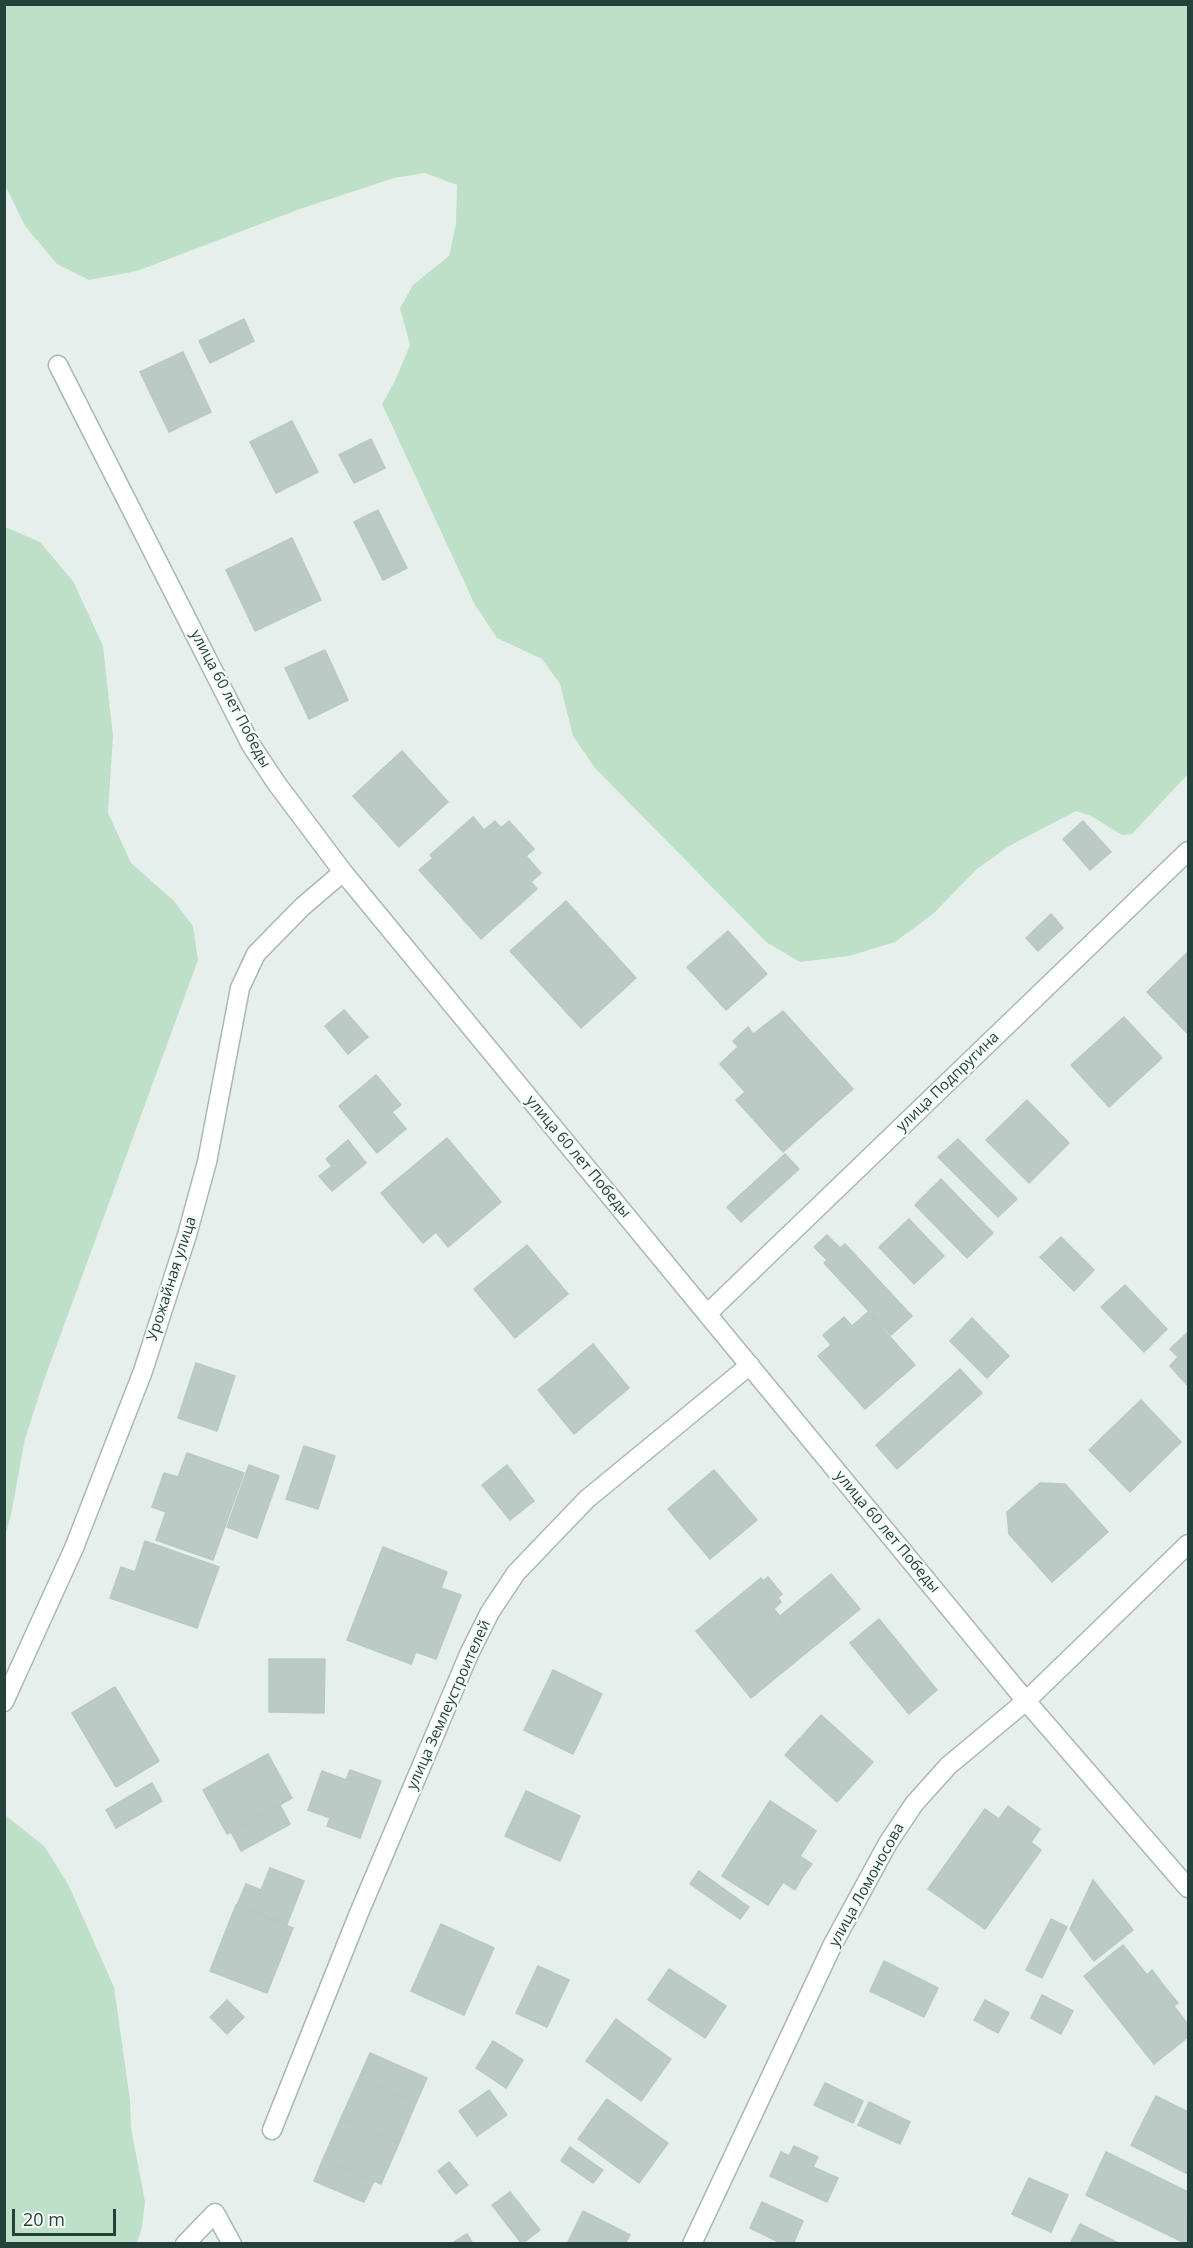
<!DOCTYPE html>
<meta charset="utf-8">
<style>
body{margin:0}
#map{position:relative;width:1193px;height:2248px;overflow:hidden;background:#e6efeb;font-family:"Open Sans",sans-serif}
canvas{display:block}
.frame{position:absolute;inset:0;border:6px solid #23423b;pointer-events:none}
.scale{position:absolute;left:12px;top:2209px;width:104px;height:27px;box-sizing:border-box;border:3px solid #23423b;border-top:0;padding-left:8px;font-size:18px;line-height:21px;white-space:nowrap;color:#23423b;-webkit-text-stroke:4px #f7fbf9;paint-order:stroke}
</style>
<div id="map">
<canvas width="1193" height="2248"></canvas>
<div class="frame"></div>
<div class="scale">20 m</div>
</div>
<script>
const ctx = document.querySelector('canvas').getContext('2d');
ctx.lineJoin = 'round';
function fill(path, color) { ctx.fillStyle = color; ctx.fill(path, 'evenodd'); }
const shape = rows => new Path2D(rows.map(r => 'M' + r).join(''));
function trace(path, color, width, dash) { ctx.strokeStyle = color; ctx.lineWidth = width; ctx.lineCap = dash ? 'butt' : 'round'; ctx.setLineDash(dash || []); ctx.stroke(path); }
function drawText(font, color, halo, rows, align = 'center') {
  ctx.font = font + ' "Open Sans",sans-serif'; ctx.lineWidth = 4.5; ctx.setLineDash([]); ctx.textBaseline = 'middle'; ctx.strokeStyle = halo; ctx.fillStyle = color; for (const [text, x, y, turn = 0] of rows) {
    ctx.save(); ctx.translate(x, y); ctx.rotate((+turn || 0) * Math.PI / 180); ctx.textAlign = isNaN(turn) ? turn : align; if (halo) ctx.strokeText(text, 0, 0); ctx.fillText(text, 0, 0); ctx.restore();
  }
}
const green = shape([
 [5,4,1188,5,1188,774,1132,834,1122,835,1091,816,1076,811,1009,846,977,869,933,914,895,942,849,956,800,962,766,942,595,768,573,736,560,684,542,659,497,638,475,605,382,404,395,381,410,345,400,308,413,285,449,256,456,224,457,185,425,173,394,178,300,209,137,271,89,280,57,264,25,226,5,185],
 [5,527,40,542,73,581,103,646,113,736,108,813,131,863,174,901,193,926,198,960,44,1380,25,1439,11,1515,5,1536],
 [4,1814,45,1847,69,1886,114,1987,130,2100,131,2128,145,2202,142,2227,137,2243,5,2243]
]);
const building = shape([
 [244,319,254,341,210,363,199,341,244,319],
 [183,352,211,412,169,432,140,372,183,352],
 [292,421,318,472,276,493,250,442,292,421],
 [371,439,385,468,354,483,339,455,371,439],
 [378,510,407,568,383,580,354,522,378,510],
 [292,538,321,600,255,631,226,570,292,538],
 [325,650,348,700,309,719,285,668,325,650],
 [402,751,448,802,399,847,353,796,402,751],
 [473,817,484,830,495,821,501,828,509,821,534,849,526,856,541,873,531,882,537,889,481,939,419,870,433,858,430,855,473,817],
 [1083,821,1111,852,1090,870,1063,839,1083,821],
 [566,901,636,978,581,1028,510,951,566,901],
 [1051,914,1063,928,1038,951,1026,938,1051,914],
 [728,931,767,974,726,1010,687,967,728,931],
 [1188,952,1188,1034,1147,992,1188,952],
 [344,1010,368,1037,348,1054,325,1026,344,1010],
 [783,1011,853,1089,783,1152,736,1100,745,1092,720,1064,738,1047,733,1041,748,1027,753,1034,783,1011],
 [1124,1017,1162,1058,1109,1107,1071,1065,1124,1017],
 [376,1075,401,1105,392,1112,406,1129,377,1153,339,1106,376,1075],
 [1027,1100,1069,1143,1029,1183,986,1140,1027,1100],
 [447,1138,501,1202,448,1247,436,1232,423,1243,381,1193,447,1138],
 [958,1139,1017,1199,998,1217,938,1157,958,1139],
 [348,1140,366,1163,332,1191,319,1176,332,1166,326,1159,348,1140],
 [785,1154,799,1169,741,1222,727,1207,785,1154],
 [941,1179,993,1233,967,1258,915,1205,941,1179],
 [909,1219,944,1256,914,1284,879,1247,909,1219],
 [827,1235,840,1248,845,1244,912,1316,891,1335,824,1263,827,1260,814,1247,827,1235],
 [1061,1237,1094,1270,1074,1291,1040,1257,1061,1237],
 [527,1245,568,1294,515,1338,474,1289,527,1245],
 [1125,1285,1167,1329,1144,1352,1101,1307,1125,1285],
 [868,1312,915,1365,865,1409,818,1356,831,1345,823,1335,844,1317,852,1326,868,1312],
 [972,1318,1009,1356,987,1378,950,1341,972,1318],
 [1188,1332,1188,1386,1170,1366,1178,1357,1170,1349,1188,1332],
 [593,1344,629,1388,574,1434,538,1390,593,1344],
 [196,1363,235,1376,217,1431,178,1418,196,1363],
 [960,1369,982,1393,897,1469,876,1445,960,1369],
 [1141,1400,1181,1442,1130,1492,1089,1450,1141,1400],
 [304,1446,335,1456,318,1509,286,1499,304,1446],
 [187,1453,244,1473,213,1560,156,1540,166,1512,152,1507,164,1473,178,1477,187,1453],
 [249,1465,279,1476,257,1538,227,1527,249,1465],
 [507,1465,534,1501,510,1520,482,1485,507,1465],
 [714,1470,757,1520,710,1559,668,1509,714,1470],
 [1040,1483,1065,1484,1108,1532,1052,1582,1009,1534,1007,1512,1040,1483],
 [145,1541,219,1567,197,1628,110,1598,121,1567,135,1572,145,1541],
 [383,1547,447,1572,441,1588,461,1595,436,1659,416,1652,411,1664,347,1640,383,1547],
 [831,1574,860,1609,751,1698,743,1688,801,1642,780,1616,831,1574],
 [768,1577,782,1594,778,1598,781,1602,774,1609,801,1642,743,1688,696,1631,761,1578,763,1581,768,1577],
 [879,1619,937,1690,909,1714,850,1643,879,1619],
 [269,1659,325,1659,324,1713,269,1712,269,1659],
 [553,1670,602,1694,573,1754,524,1730,553,1670],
 [115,1687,159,1761,116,1787,72,1713,115,1687],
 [821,1715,873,1762,837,1802,785,1755,821,1715],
 [268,1754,292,1798,227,1834,203,1790,268,1754],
 [350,1770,381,1781,360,1838,327,1826,330,1818,308,1810,322,1771,346,1780,350,1770],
 [152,1783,162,1801,116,1828,106,1810,152,1783],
 [526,1791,580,1816,560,1861,505,1836,526,1791],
 [770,1801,816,1831,800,1856,812,1864,803,1876,746,1838,770,1801],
 [280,1805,290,1824,241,1851,231,1832,280,1805],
 [1008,1806,1040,1829,1031,1842,1041,1850,985,1929,928,1889,985,1809,999,1819,1008,1806],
 [746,1838,803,1876,795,1890,783,1882,768,1905,722,1876,746,1838],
 [270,1868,304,1881,287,1924,237,1905,246,1884,261,1890,270,1868],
 [699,1871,749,1907,740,1919,690,1884,699,1871],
 [1093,1880,1133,1930,1094,1961,1070,1929,1093,1880],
 [236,1905,293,1928,267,1993,210,1971,236,1905],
 [1051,1919,1067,1927,1042,1978,1026,1970,1051,1919],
 [441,1924,494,1948,464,2015,411,1991,441,1924],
 [1123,1945,1147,1975,1152,1970,1164,1986,1120,2021,1084,1976,1123,1945],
 [884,1961,938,1988,924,2017,870,1991,884,1961],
 [538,1966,569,1980,547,2027,516,2013,538,1966],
 [669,1969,726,2006,705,2038,648,2000,669,1969],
 [1164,1986,1178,2003,1174,2006,1188,2025,1188,2037,1154,2064,1120,2021,1164,1986],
 [1042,1995,1073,2011,1061,2034,1031,2018,1042,1995],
 [227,2000,244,2017,227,2034,210,2017,227,2000],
 [985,2000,1009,2013,998,2033,974,2020,985,2000],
 [616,2019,671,2059,641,2101,586,2061,616,2019],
 [493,2041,523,2060,506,2088,476,2068,493,2041],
 [370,2053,427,2078,416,2103,359,2078,370,2053],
 [359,2078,416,2103,399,2143,341,2118,359,2078],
 [825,2083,863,2101,853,2123,814,2105,825,2083],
 [489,2090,507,2115,477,2136,459,2111,489,2090],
 [1156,2096,1188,2112,1188,2174,1131,2145,1156,2096],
 [607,2099,668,2143,639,2183,578,2139,607,2099],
 [869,2102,910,2122,900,2144,858,2125,869,2102],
 [341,2118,399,2143,381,2184,323,2159,341,2118],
 [794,2146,818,2157,813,2167,838,2178,827,2202,770,2176,781,2152,789,2156,794,2146],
 [570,2147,603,2170,593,2183,561,2161,570,2147],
 [1106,2152,1188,2192,1187,2244,1086,2195,1106,2152],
 [323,2159,374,2181,364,2202,314,2181,323,2159],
 [449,2162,468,2185,456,2194,438,2171,449,2162],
 [1029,2178,1068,2195,1051,2232,1012,2214,1029,2178],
 [510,2192,540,2230,522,2244,492,2205,510,2192],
 [762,2202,803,2221,793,2244,783,2244,750,2228,762,2202],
 [583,2211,630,2235,625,2244,567,2244,583,2211],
 [1080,2224,1120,2244,1070,2244,1080,2224],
 [467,2234,473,2244,451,2244,467,2234]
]);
const street = shape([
 [58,365,251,745,277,784,343,872,1026,1701,1188,1888],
 [707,1314,1188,851],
 [4,1702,74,1548,143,1371,187,1235,207,1162,240,988,256,954,302,907,343,872],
 [272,2130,359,1913,469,1654,490,1612,516,1573,587,1499,750,1365],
 [185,2244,215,2213,232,2244],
 [692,2244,833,1944,888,1843,914,1804,948,1766,1026,1701,1188,1544]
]);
const streetNames = [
 ["улица 60 лет Победы",230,699,62],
 ["улица Подпругина",948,1082,-44],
 ["улица 60 лет Победы",578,1157,50],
 ["Урожайная улица",172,1279,-72],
 ["улица 60 лет Победы",887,1532,50],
 ["улица Землеустроителей",449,1705,-66],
 ["улица Ломоносова",867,1885,-61]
];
fill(green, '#bee0c9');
fill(building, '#bbcac4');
trace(building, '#b8c9c3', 1.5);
trace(street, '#a8b8b3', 21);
trace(street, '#fff', 18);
drawText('15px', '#23423b', '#f7fbf9', streetNames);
</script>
